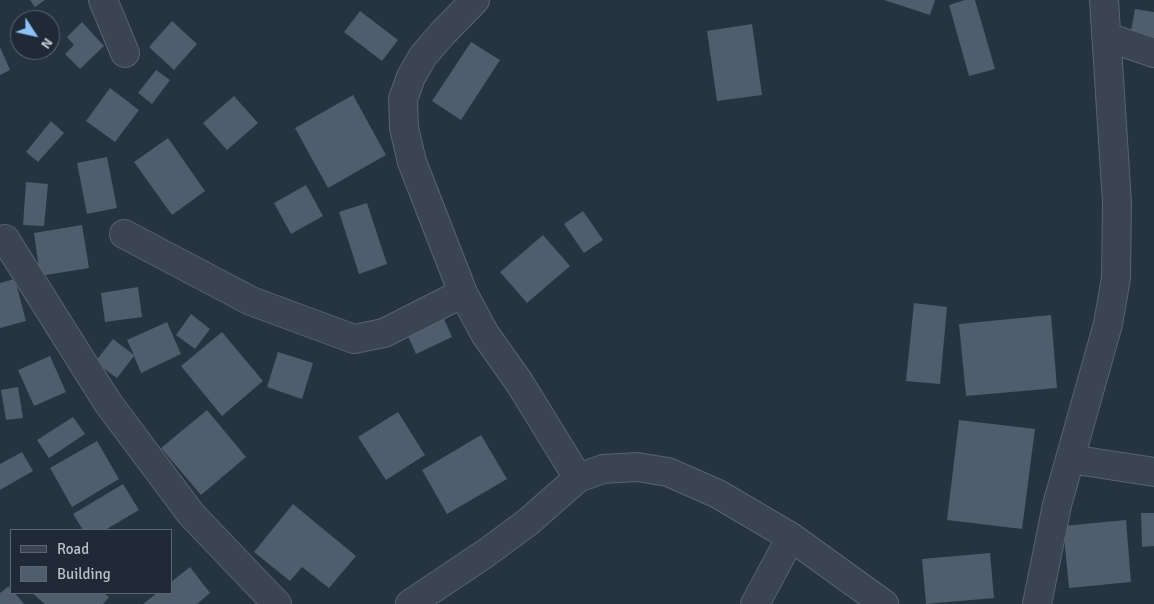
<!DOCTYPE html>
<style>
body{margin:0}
#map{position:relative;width:1154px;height:604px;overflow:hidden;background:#263441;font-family:Signika,sans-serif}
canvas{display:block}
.legend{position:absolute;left:10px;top:529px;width:162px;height:65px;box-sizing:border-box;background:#1f2a36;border:1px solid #5c6672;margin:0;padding:6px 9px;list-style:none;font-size:15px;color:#b7c0cb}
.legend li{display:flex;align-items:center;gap:10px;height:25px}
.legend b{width:25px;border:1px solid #5c6672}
.north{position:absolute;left:10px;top:10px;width:50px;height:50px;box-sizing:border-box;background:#1f2a36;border:1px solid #5c6672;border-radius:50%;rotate:125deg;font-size:14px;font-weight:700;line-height:20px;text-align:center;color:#b7c0cb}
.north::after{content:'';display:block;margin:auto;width:18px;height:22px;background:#8ec1f8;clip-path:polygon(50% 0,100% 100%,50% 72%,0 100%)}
</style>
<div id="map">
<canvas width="1154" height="604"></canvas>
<ul class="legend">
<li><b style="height:6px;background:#3a4551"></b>Road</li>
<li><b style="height:14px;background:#4f5d6c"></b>Building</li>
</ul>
<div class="north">N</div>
</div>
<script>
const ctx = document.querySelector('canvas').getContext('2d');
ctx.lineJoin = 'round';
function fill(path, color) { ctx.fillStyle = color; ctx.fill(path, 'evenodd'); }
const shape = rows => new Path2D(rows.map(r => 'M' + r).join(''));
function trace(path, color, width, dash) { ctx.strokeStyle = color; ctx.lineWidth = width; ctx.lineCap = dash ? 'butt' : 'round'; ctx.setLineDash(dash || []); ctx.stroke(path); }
const building = shape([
 [30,0,45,0,35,7],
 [884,0,935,0,930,15],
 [965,0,975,0,995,69,969,76,949,5],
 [1135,9,1154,12,1154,40,1130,36],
 [360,11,398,40,382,61,344,32],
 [172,21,197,44,174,70,149,47],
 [82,22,104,46,80,69,65,54,74,45,67,37],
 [752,24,762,95,717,101,707,31],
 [471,42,500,60,461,120,432,101],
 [0,47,10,70,0,75],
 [156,70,170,80,152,104,138,93],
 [110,88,139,110,115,142,86,121],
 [353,95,386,155,328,188,295,128],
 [234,96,258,123,227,150,203,123],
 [51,121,64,133,38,162,26,152],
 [168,138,205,191,172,215,134,162],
 [107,157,117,208,87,214,77,163],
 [26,182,48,184,44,226,23,225],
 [306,185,323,216,291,234,274,203],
 [367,203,387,264,359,274,339,212],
 [583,211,603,240,584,253,564,224],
 [82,225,89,268,40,276,34,233],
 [543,235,570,266,527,303,500,272],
 [15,279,26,321,0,328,0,283],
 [138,287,142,317,105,322,101,293],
 [914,303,947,307,940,384,906,381],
 [440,310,452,337,416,354,404,327],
 [191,314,210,329,195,349,176,335],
 [1051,315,1057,388,966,396,959,324],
 [167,322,181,354,141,373,134,356,117,378,95,362,113,339,134,355,127,340],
 [222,332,263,381,222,416,181,366],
 [278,352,313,363,302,399,267,387],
 [50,356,66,392,34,406,18,370],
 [18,387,23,418,6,420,1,390],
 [207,410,246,457,201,495,161,448],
 [398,412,425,455,386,480,358,437],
 [73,417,85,434,49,458,37,440],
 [959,420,1035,429,1022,529,947,520],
 [481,435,507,479,447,514,422,470],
 [97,441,119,479,72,507,50,468],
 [22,452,33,471,0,490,0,464],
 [123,484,139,510,105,530,83,530,73,514],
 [293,504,356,556,329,588,302,567,290,581,254,552],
 [1141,513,1154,513,1154,546,1142,547],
 [1126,520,1131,582,1069,588,1063,526],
 [990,553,994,598,926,604,922,559],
 [190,567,210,593,197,604,143,604,157,593,171,593,171,582],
 [9,586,11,593,15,593,24,604,0,604,0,593],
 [32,593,104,593,109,597,103,604,45,604]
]);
const street = shape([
 [103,0,125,53],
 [475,0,442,34,423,56,411,77,403,99,404,128,412,162,463,293,485,334,519,382,578,478],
 [1107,37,1154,53],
 [124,234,251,301,354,339,384,333,463,293],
 [5,239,108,403,191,514,277,604],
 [1070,459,1154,472],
 [410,604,486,553,528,522,578,478,603,469,637,467,668,472,718,494,791,537,884,604],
 [755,604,791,537],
 [1037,604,1057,505,1108,324,1116,278,1117,203,1104,0]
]);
fill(building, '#4f5d6c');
trace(street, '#58636e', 30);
trace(street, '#3a4551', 28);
</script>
